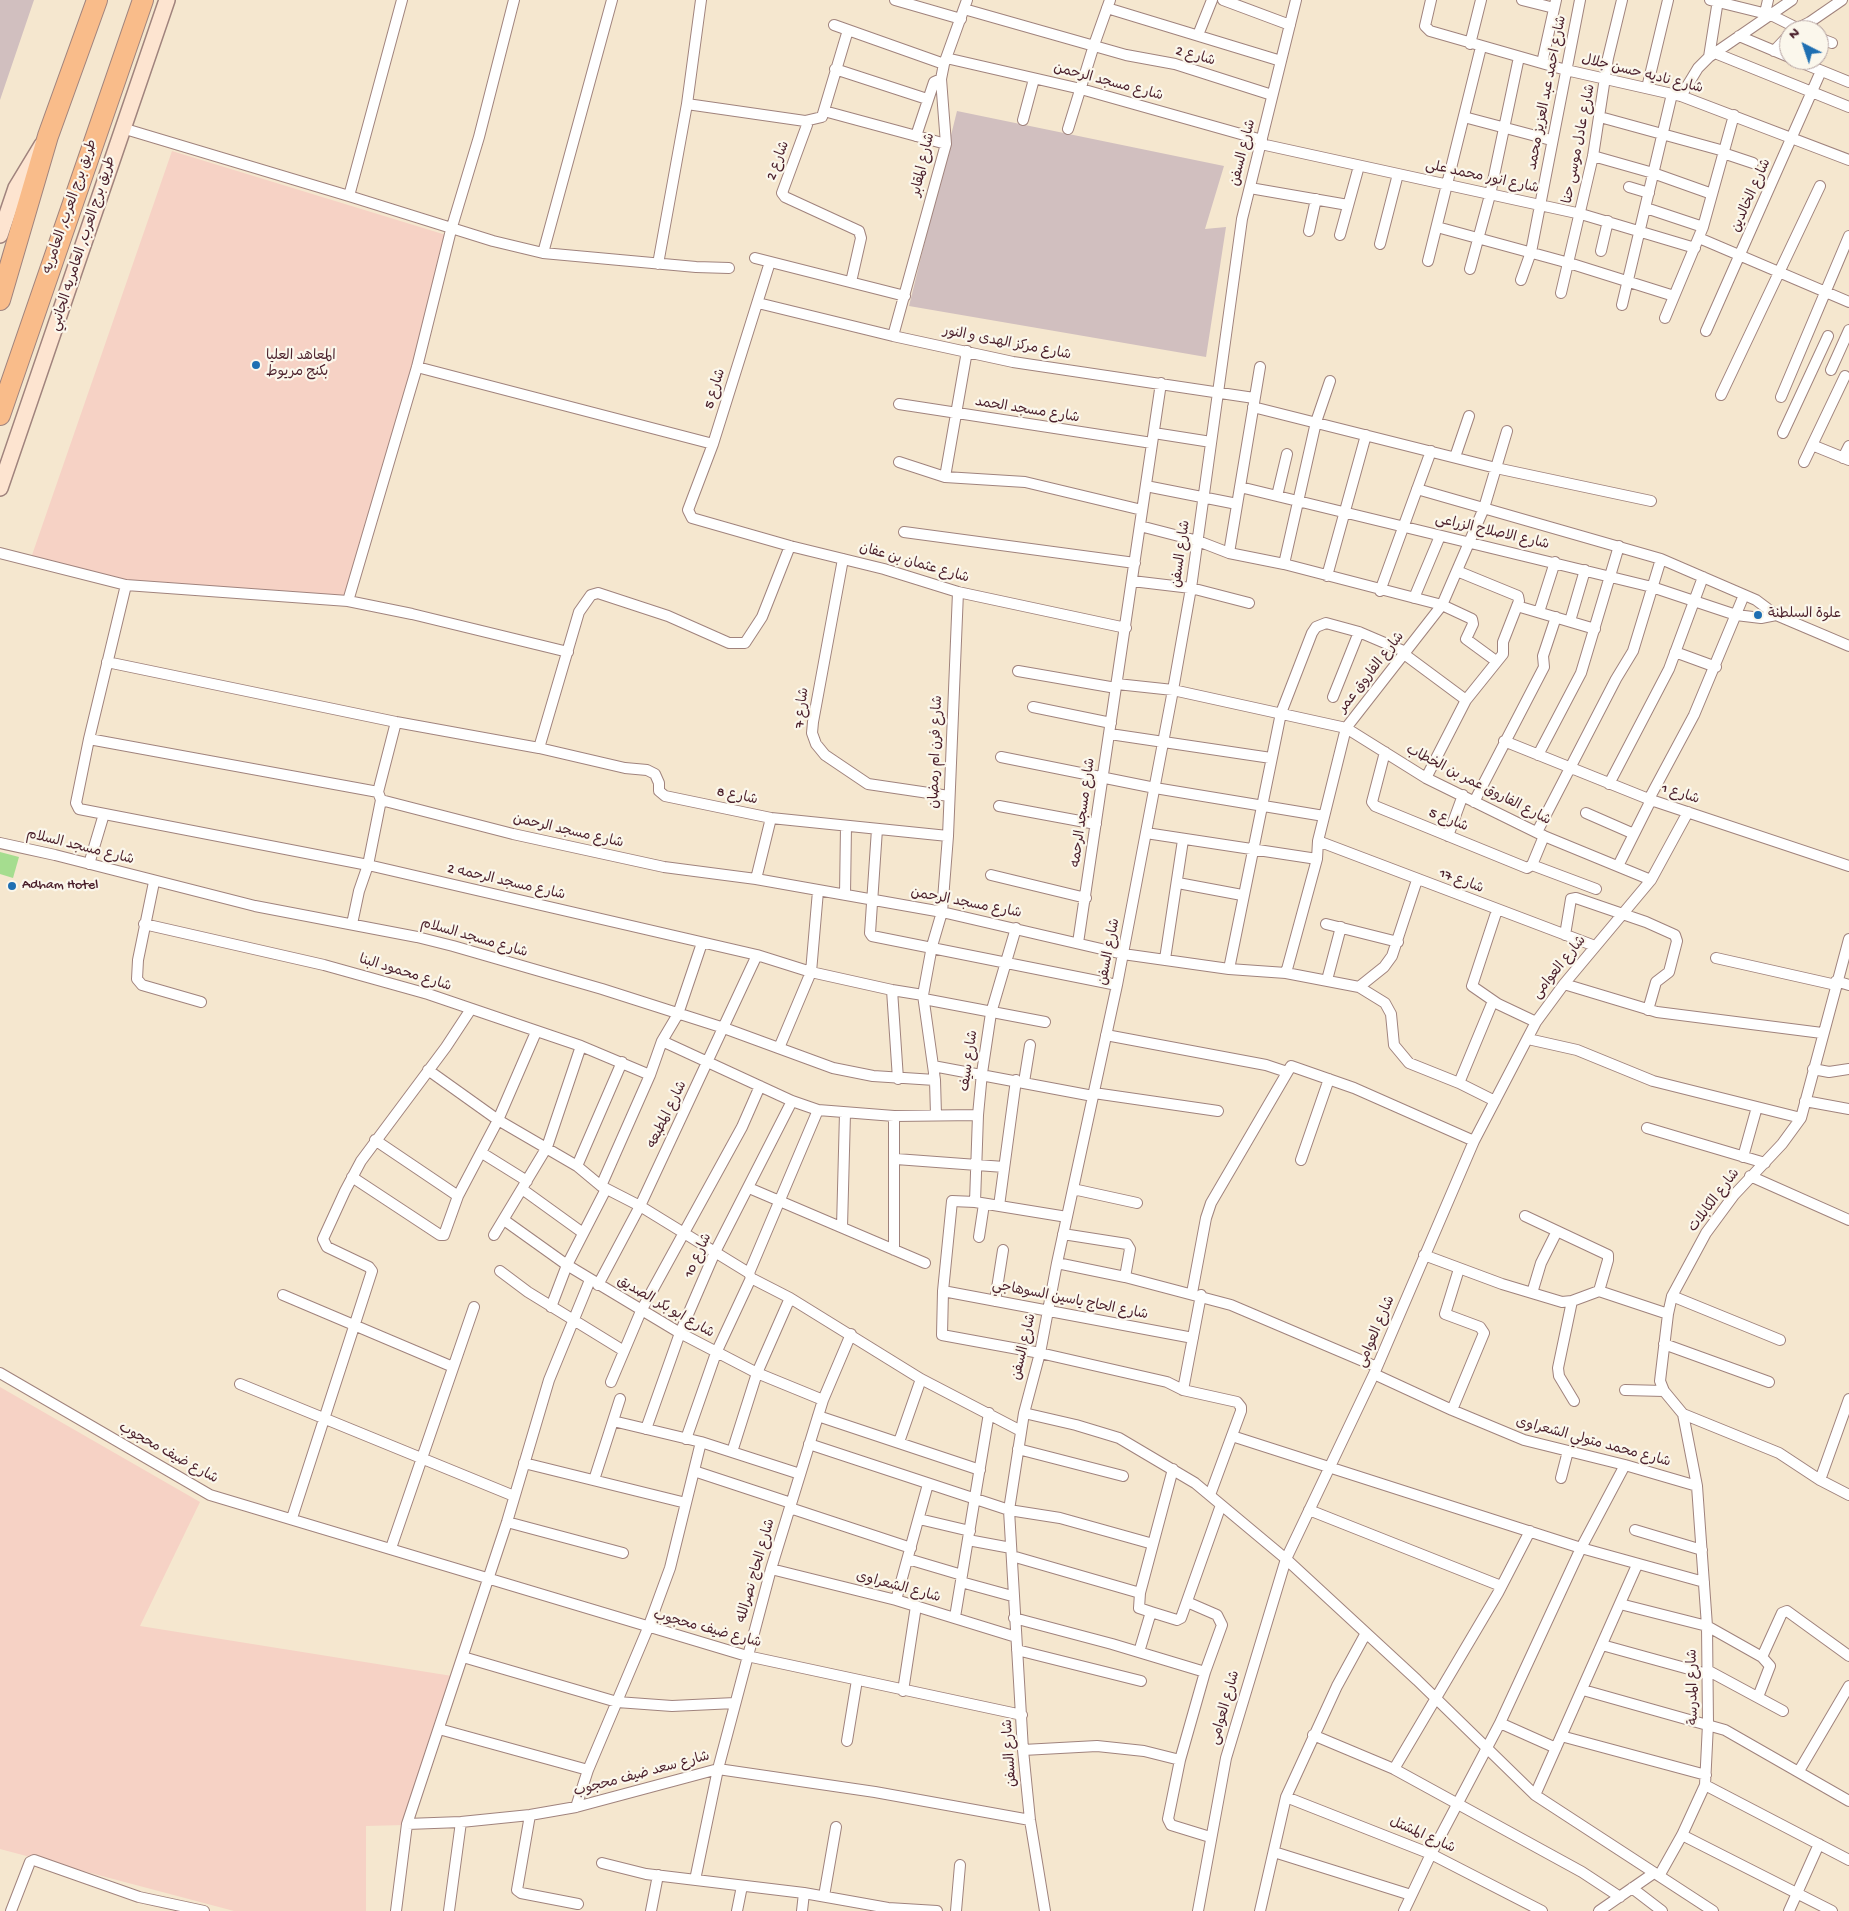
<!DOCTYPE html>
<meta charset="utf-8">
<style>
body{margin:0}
#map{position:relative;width:1849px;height:1911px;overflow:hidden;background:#f5e7cf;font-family:"Gochi Hand",sans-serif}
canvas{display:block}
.north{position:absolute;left:1779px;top:20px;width:50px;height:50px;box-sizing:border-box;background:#fbf7ec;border:1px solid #b4a19f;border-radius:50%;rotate:319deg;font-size:14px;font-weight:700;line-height:20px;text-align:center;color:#4a1f2b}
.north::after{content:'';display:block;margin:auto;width:18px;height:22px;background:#1f6fb2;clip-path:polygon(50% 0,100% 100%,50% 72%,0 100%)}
</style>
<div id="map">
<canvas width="1849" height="1911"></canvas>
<div class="north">N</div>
</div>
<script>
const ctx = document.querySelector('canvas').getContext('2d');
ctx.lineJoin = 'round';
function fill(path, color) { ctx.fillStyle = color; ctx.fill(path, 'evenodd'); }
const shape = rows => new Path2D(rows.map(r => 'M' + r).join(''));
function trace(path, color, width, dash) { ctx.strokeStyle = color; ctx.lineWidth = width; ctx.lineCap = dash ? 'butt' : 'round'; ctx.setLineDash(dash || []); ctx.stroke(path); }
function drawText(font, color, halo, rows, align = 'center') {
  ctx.font = font + ' "Gochi Hand","Playpen Sans Arabic",sans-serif'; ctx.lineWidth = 4.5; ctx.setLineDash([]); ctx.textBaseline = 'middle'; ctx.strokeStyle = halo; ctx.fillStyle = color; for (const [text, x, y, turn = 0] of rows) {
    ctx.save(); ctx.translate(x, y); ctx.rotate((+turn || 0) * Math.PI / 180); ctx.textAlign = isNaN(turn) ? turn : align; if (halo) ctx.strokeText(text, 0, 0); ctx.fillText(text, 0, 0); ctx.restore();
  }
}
const built = shape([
 [172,151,446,235,416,356,346,596,329,597,257,589,124,581,31,558],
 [0,1387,200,1502,140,1626,452,1676,405,1825,366,1826,366,1911,234,1911,0,1849]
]);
const industrial = shape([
 [0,0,34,0,0,100],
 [957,111,1224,166,1205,229,1226,227,1206,357,909,306]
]);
const green = shape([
 [0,852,19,857,13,878,0,874]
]);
const street = shape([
 [895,0,961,19],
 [1223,0,1290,25],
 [1431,0,1425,26,1430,31,1566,70,1681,96,1849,160],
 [1522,0,1554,8],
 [1710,0,1771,15,1801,30],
 [1107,8,1281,61],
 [964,9,1126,55,1175,64,1272,95],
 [1765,13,1768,0],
 [834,25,944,64],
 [1794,30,1810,22,1842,0],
 [1198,35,1212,0],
 [1739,36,1789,57],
 [1819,38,1832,43],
 [1470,44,1481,0],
 [1774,51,1789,35],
 [1715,53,1849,107],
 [1709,57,1718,0],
 [946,58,1081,89,1262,140],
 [1795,60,1849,82],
 [1542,63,1556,0],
 [835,69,927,99],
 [1647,88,1668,0],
 [1681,96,1698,68,1709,57,1792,0],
 [687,104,805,121,807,125,782,193,785,197,859,231,861,238,851,282],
 [824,111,946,144],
 [1464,117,1551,140],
 [1600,117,1724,151],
 [1023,120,1034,79],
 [805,121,822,117,848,30],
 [122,128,349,196,493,241,543,253,696,267,729,268],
 [1068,129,1094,45,1110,0],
 [916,136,934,82,941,79],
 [1261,144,1581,214,1695,248],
 [1723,153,1753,163],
 [1593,156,1653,173,1712,194],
 [1629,187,1649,193],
 [1250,188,1348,205],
 [349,196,402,0],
 [1646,208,1703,227],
 [1437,227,1569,263,1674,296],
 [1309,231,1316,199],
 [1340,235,1359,166],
 [1699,238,1849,302],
 [1380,244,1398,174],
 [1601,251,1608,221],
 [543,253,612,0],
 [755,258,905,296],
 [1428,261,1481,47],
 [770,262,713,444,688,510,692,518,790,546,884,569,958,592,1126,628],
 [658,264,687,104,701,0],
 [1470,269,1490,195,1519,57],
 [1521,280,1531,252,1580,0],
 [1561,293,1593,156,1608,58,1622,0],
 [758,303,893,336,1013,362,1254,398],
 [1622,305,1672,94],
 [1665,318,1703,227,1734,115],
 [1706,331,1821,71],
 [893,336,946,144,941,79,944,64,967,0],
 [417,367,713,444],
 [1831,370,1849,330],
 [1721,395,1820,186],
 [1781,397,1849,236],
 [899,404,1152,443],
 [1253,407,1496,468,1651,501],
 [1154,433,1211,442],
 [1783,433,1828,336],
 [1812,445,1849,460],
 [1455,457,1469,416],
 [1843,458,1849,446],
 [899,462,945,477,1025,482,1142,510],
 [1804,462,1845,376],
 [945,477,967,351],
 [1146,486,1237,504],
 [1240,487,1652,587,1736,615,1761,618,1776,615],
 [1417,489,1661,559,1756,600,1776,615,1849,646],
 [1277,496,1287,454],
 [1140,526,1198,541,1229,553,1284,564,1442,605,1472,619,1473,624,1466,639,1496,661],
 [904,532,1135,563],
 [0,553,126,585,348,601,412,614,568,652],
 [1229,553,1260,367],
 [843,559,813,722,812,733,816,744,825,755,868,784,949,796],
 [1284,564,1316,422,1330,381],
 [1327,576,1366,435],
 [1132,581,1191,588,1249,603],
 [126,585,89,739,76,803,79,809,368,865,757,955,811,972,892,990,923,995],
 [1380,591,1431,451],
 [1414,598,1440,536],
 [348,601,417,367,451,230,479,137,514,0],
 [1517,606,1595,629],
 [1539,612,1555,562],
 [1570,621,1585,570],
 [1675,652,1716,667],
 [1404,654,1466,700],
 [107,662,396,722,539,748,625,768,647,770,655,774,659,783,659,791,665,796,771,818,948,836],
 [1018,671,1116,688],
 [1117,684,1173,690,1346,728,1426,778,1544,836,1651,880],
 [1333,697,1359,632],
 [1033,707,1111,723],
 [1110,734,1271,758],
 [89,739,378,792],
 [1504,741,1651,800,1849,866],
 [539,748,579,612,591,595,598,593,668,616,729,643,745,643,762,617,790,546],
 [1385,752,1372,802,1375,806,1527,868,1532,865,1544,836],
 [1538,755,1581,673,1619,546],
 [1001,757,1155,788,1324,816],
 [1426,778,1466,700,1503,654,1503,642,1519,601,1518,596,1457,571],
 [1609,784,1669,669,1703,577],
 [1649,799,1694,715,1744,595],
 [381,800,513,834,664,867,756,879,942,912,1123,954,1229,969,1286,973,1359,987,1385,1003,1391,1014,1394,1045,1409,1063,1459,1083,1495,1101],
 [1474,802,1544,667,1543,656,1556,617],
 [999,806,1096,824],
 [1586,813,1634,834],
 [877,829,870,933,872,936,1117,985],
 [1537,832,1616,679,1633,651,1661,559],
 [1146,833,1317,859],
 [1448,836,1463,795],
 [1318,841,1595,946],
 [0,843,55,855,255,906,417,937,453,946,602,989,724,1028,833,1068,873,1076,935,1080],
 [89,864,104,814],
 [1532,865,1596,889],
 [1618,866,1651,800],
 [991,875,1086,898],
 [756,879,771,818],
 [154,882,138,960,137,979,142,985,201,1002],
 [1178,883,1242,895],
 [845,895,846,826],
 [1497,910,1472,986,1498,1004,1536,1022],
 [144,924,324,965,428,994,581,1046,650,1075],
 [352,924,359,891,368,865,381,800,378,792,396,722],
 [1326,924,1398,942],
 [1565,935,1571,899,1576,898,1646,922,1675,935,1677,941,1669,972,1656,982,1648,1010],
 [1078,943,1161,383],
 [1716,958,1836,985],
 [1165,959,1183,840],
 [1229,969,1281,713,1312,633,1316,627,1326,623,1359,632,1406,652],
 [1286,973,1317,859,1318,841,1346,728,1442,605,1484,508,1507,431],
 [1327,980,1341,927],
 [1836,981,1849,985],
 [1564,984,1657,1012,1822,1033],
 [1359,987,1384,967,1392,956,1417,880],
 [892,990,898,1079],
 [924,999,1045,1022],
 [1106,1035,1266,1065,1287,1072],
 [1528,1039,1577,1050,1653,1081,1801,1118],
 [662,1041,792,1101,818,1110,894,1116,978,1115],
 [779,1048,811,972,818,891],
 [933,1066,1093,1096],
 [1813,1069,1829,1072,1849,1069],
 [428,1070,498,1120,577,1166,601,1186,640,1206,749,1273,751,1278,790,1298,921,1379,1021,1431],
 [1024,1082,1030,1045],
 [1459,1083,1493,1001],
 [1094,1093,1218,1111],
 [1805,1101,1849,1109],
 [936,1115,935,1080,923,995,932,946,942,912,948,836,958,592],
 [1647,1128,1765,1163],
 [375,1140,458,1196],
 [482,1153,527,1181],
 [1743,1157,1757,1107],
 [896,1159,1004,1167],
 [1301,1160,1329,1079],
 [577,1166,622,1062],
 [1750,1176,1849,1220],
 [352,1177,440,1235,444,1235,458,1196,498,1120,536,1032],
 [601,1186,650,1075,662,1041,678,1014,702,943],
 [749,1188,925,1263],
 [522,1189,583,1233],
 [1073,1189,1137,1203],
 [975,1202,978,1115,982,1073,991,1013,1016,928],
 [999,1206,1016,1080],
 [1525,1216,1608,1255,1608,1260,1599,1291],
 [1067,1217,975,1202,952,1201,943,1291,942,1335,1040,1353,1167,1382,1183,1390,1237,1402,1241,1407,1241,1411,1210,1495],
 [504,1220,567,1265,680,1333,757,1373,823,1400],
 [842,1227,845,1113],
 [1063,1234,1127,1244,1130,1249,1125,1277],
 [494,1235,547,1147,581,1046],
 [979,1237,984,1204],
 [894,1250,894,1116],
 [1424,1255,1502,1284,1562,1302,1572,1301,1599,1291,1668,1314],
 [1057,1263,1125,1277,1231,1305,1377,1367],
 [500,1271,528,1292,624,1351],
 [749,1273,818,1110],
 [598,1285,640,1206,757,955],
 [943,1291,1193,1338],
 [1192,1293,1206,1218,1211,1203,1291,1066,1354,1088,1474,1141],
 [1532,1293,1541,1263,1557,1231],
 [283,1295,453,1367],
 [1672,1296,1780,1340],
 [995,1301,1003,1250],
 [1572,1301,1558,1368,1559,1376,1574,1401],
 [551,1307,567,1265,606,1189],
 [1664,1344,1769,1382],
 [0,1373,210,1495,747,1656,1022,1715],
 [1374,1374,1452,1410,1524,1440,1625,1465,1697,1486],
 [611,1382,641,1311,742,1127,760,1086],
 [240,1384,514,1496],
 [1183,1390,1201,1295],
 [1625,1390,1664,1391],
 [1452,1410,1484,1333,1480,1327,1445,1314,1459,1269],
 [1024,1413,1076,1425,1119,1438,1195,1483,1286,1559,1417,1680,1535,1795,1713,1911],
 [1683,1414,1779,1453,1820,1480,1849,1495],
 [818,1416,980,1470],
 [613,1421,701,1442,800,1474],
 [646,1429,680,1333,715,1252,792,1101],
 [1232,1436,1581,1548,1704,1582],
 [686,1439,716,1353,751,1278],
 [899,1442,921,1379],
 [809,1444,1009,1510,1060,1518,1153,1544],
 [1018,1449,1123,1476],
 [732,1452,757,1373,790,1298],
 [524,1463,686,1503],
 [694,1471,791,1503],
 [1561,1478,1568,1451],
 [594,1480,620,1399],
 [1820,1480,1849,1399],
 [790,1508,911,1548],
 [1309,1510,1501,1586],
 [292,1518,372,1271,369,1267,327,1247,323,1239,345,1191,361,1161,446,1047,471,1009],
 [919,1519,970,1531],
 [507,1522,623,1553],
 [1635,1530,1702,1550],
 [968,1540,1011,1548],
 [391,1548,474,1307],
 [1012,1556,1140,1593],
 [908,1559,962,1575],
 [771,1569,896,1600,1016,1637],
 [961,1582,1012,1596],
 [896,1600,928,1484],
 [1187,1602,1217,1615,1222,1625,1205,1672,1180,1760,1168,1819,1171,1825,1210,1837],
 [1620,1604,1707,1626,1762,1657,1770,1666,1758,1697],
 [1151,1612,1139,1608,1140,1593,1173,1469],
 [955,1617,989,1413],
 [1014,1618,1112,1644,1205,1672],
 [1602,1645,1707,1674],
 [1017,1650,1141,1681],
 [1139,1652,1151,1612,1177,1620,1181,1618,1221,1505],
 [463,1657,617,1702,672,1706,735,1703],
 [1762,1657,1782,1613,1787,1611,1849,1656],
 [1707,1670,1783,1711],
 [1583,1690,1725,1730,1849,1801],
 [903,1691,916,1606],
 [1500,1723,1556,1748],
 [439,1729,588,1770],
 [1313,1735,1394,1769,1582,1872,1620,1897],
 [1561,1736,1706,1775],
 [847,1741,857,1680],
 [1023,1750,1097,1746,1144,1751,1180,1760],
 [1394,1769,1498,1593,1530,1531],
 [1799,1771,1849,1686],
 [1705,1785,1849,1860],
 [1535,1795,1637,1565],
 [1286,1797,1431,1854,1542,1911],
 [576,1807,588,1770,648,1628,670,1568,701,1442],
 [530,1815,517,1890,521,1893,578,1904],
 [407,1824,461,1822,530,1815,576,1807,718,1769,875,1792,1030,1820],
 [1682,1835,1832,1911],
 [1274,1852,1411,1895],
 [602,1863,646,1874,804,1893,888,1908,937,1911],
 [1659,1876,1682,1835,1705,1785,1708,1724,1707,1626,1697,1486,1683,1414,1664,1391,1660,1381,1668,1314,1672,1296,1706,1233,1734,1195,1782,1144,1801,1118,1849,939],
 [695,1880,718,1769,771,1569,823,1400,851,1334],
 [1632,1888,1662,1911],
 [824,1896,836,1827],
 [11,1911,30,1862,34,1860,139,1897,204,1911],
 [396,1911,407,1824,507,1522,549,1380,590,1280],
 [449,1911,461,1822],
 [651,1911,658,1875],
 [737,1911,742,1886],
 [802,1911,804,1893],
 [956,1911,960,1865],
 [1045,1911,1030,1820,1023,1750,1009,1510,1024,1413,1040,1353,1057,1263,1117,985,1173,690,1191,588,1242,219,1296,0],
 [1198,1911,1226,1758,1286,1559,1374,1374,1474,1141,1536,1022,1564,984,1651,880,1688,812],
 [1260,1911,1286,1797,1337,1686,1366,1633],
 [1404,1911,1431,1854,1500,1723,1581,1548,1625,1465],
 [1599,1911,1654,1873],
 [1789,1911,1819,1844]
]);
const secondary = shape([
 [0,235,16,188,42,145],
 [0,488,167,0]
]);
const highway = shape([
 [0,300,48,136,97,0],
 [0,415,143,0]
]);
const markers = [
 [256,365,5,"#1f6fb2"],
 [1758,615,5,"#1f6fb2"],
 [12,886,5,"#1f6fb2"]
];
const streetNames = [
 ["شارع 2",1195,57,16],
 ["شارع ناديه حسن جلال",1642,75,14],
 ["شارع مسجد الرحمن",1108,83,15],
 ["شارع احمد عبد العزيز محمد",1548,93,-79],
 ["شارع عادل موسى حنا",1580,144,-79],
 ["شارع السفن",1244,153,-76],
 ["شارع 2",779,161,-69],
 ["شارع المقابر",924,165,-77],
 ["شارع انور محمد على",1482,178,12],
 ["شارع الخالدين",1752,196,-66],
 ["طريق برج العرب, العامريه",71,207,-71],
 ["طريق برج العرب, العامريه الجانبي",84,244,-72],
 ["شارع مركز الهدى و النور",1007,344,11],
 ["شارع 5",716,389,-72],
 ["شارع مسجد الحمد",1027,411,9],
 ["شارع الاصلاح الزراعى",1492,533,13],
 ["شارع السفن",1182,554,-82],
 ["شارع عثمان بن عفان",914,564,16],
 ["شارع الفاروق عمر",1372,673,-52],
 ["شارع 7",803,708,-83],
 ["شارع فرن ام رمضان",937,752,-88],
 ["شارع الفاروق عمر بن الخطاب",1478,786,27],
 ["شارع 1",1680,795,18],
 ["شارع 8",737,797,12],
 ["شارع مسجد الرحمه",1084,813,-82],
 ["شارع 5",1448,821,22],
 ["شارع مسجد الرحمن",568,832,13],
 ["شارع مسجد السلام",80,848,14],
 ["شارع 17",1461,882,21],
 ["شارع مسجد الرحمه 2",506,883,13],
 ["شارع مسجد الرحمن",966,904,11],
 ["شارع مسجد السلام",474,939,16],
 ["شارع السفن",1110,952,-79],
 ["شارع العوامى",1560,968,-51],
 ["شارع محمود البنا",405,974,17],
 ["شارع سيف",970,1061,-82],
 ["شارع المطبعه",668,1115,-64],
 ["شارع الكابلات",1715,1201,-53],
 ["شارع 10",699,1256,-65],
 ["شارع الحاج ياسين السوهاجي",1070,1301,11],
 ["شارع ابو بكر الصديق",665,1308,30],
 ["شارع العوامى",1377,1332,-67],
 ["شارع السفن",1025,1347,-77],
 ["شارع محمد متولي الشعراوى",1593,1443,15],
 ["شارع ضيف محجوب",168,1454,29],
 ["شارع الحاج نصرالله",757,1571,-74],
 ["شارع الشعراوى",898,1588,15],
 ["شارع ضيف محجوب",707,1630,15],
 ["شارع المدرسة",1694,1687,-91],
 ["شارع العوامى",1226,1708,-74],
 ["شارع السفن",1011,1753,-94],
 ["شارع سعد ضيف محجوب",642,1775,-15],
 ["شارع المشتل",1422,1836,24]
];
const poiNames = [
 ["المعاهد العليا",266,357],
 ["بكنج مريوط",266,373],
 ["علوة السلطنة",1768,615],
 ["Adham Hotel",22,886]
];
fill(built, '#f6d2c5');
fill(industrial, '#d1bfbf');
fill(green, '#a5dd8f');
trace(street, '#a0837d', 12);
trace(secondary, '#a0837d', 18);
trace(highway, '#a0837d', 22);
trace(street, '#fff', 10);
trace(secondary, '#fde4d0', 15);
trace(highway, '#f9bc8a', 20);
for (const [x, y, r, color] of markers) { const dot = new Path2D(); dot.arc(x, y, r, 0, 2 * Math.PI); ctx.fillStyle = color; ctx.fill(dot); trace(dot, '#fbf7ec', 2); }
drawText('14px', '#4a1f2b', '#fbf7ec', streetNames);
drawText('14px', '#4a1f2b', '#fbf7ec', poiNames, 'left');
</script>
